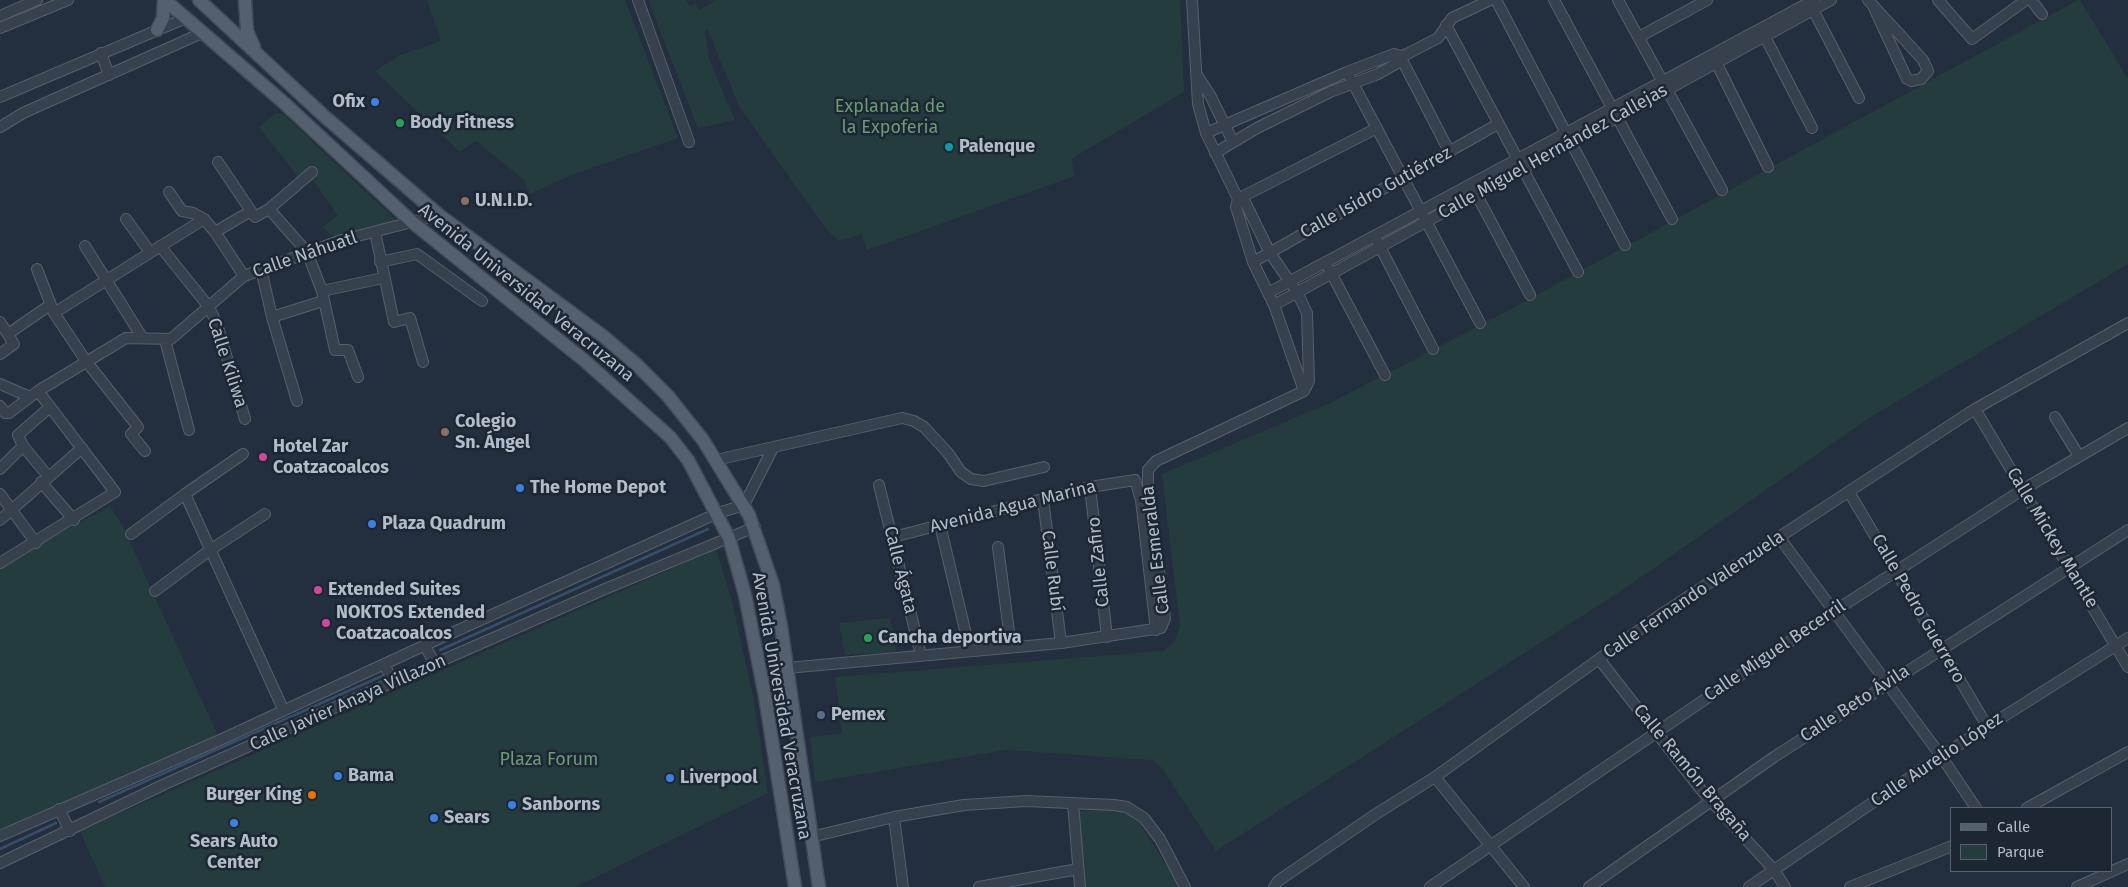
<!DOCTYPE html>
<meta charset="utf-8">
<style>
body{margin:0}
#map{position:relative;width:2128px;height:887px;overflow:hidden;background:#232f3e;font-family:"Fira Sans",sans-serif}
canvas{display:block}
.legend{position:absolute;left:1950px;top:807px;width:162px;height:65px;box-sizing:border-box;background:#1d2633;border:1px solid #59626f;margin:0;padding:6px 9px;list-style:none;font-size:15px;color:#b3bcc9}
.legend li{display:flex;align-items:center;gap:10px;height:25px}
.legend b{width:25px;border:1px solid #59626f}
</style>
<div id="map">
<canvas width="2128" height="887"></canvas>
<ul class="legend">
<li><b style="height:6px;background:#55606e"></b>Calle</li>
<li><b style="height:14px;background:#253c3f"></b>Parque</li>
</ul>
</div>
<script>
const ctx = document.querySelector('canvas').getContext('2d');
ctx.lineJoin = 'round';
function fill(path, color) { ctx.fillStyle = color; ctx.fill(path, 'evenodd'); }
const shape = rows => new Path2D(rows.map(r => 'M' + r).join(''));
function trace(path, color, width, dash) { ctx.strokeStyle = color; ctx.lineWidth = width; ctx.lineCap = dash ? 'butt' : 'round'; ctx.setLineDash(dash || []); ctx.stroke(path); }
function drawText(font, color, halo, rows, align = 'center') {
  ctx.font = font + ' "Fira Sans",sans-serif'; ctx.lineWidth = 5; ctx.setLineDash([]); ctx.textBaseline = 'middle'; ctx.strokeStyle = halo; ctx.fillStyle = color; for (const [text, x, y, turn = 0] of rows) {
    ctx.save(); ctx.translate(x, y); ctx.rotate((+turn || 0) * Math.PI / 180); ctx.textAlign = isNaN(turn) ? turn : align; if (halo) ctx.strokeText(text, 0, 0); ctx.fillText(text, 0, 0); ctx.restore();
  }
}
const green = shape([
 [427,0,625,0,678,138,574,174,530,194,524,180,476,141,460,152,375,71,398,56,441,41],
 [648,0,686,0,690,6,695,3,699,10,716,0,1180,0,1184,92,1071,159,1075,176,867,250,862,234,839,241,826,229,739,106,707,28,705,33,709,59,735,120,698,128],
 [2078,0,2080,0,2128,79,2128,264,1869,418,1624,589,1216,851,1162,768,1152,760,1006,750,815,782,810,737,842,733,835,677,1163,651,1174,642,1180,627,1162,474,1330,403,1500,315],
 [276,113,283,114,398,222,340,242,322,227,338,216,314,181,302,182,259,127],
 [110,506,123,527,220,740,0,834,0,566],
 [716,549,732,601,754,701,768,793,575,887,105,887,80,831],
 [890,618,896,652,845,655,839,623],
 [1124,809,1139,822,1180,887,1084,887,1075,811]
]);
const stream = shape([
 [440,650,708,529],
 [99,802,382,676],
 [0,849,56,823]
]);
const minor = shape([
 [638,0,689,142],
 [1192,0,1198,104,1206,133,1238,199,1245,202,1270,253,1297,292,1307,313,1309,381,1304,391],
 [1496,0,1625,245],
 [1554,0,1672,219],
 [1618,0,1722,190],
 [1868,0,1923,60,1928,71,1921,79,1911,81,1907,79,1874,8],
 [1938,0,1972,39,2026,0],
 [2031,0,2042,14],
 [1810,4,1859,98],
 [0,16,37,0],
 [1446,25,1578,272],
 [0,28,68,0],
 [1762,31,1812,128],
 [1639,37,1707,0],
 [101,53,109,75],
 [1400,56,1449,151],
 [1714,58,1768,167],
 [1347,72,1480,323],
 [1197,75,1210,95,1233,142],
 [0,97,186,18],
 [0,127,23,113,202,33],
 [1206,133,1347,72,1394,54,1400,56,1407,54,1438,38,1452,18,1490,0],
 [1215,153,1257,128,1330,92,1378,74,1399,62,1400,56],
 [218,162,255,217,269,209,312,172],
 [1473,188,1530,295],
 [169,192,182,211,193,213,204,219,215,232,244,276],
 [1238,199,1236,207,1253,262,1274,305,1304,391],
 [1238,199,1377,128],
 [269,209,307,252,322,291,335,350,348,350,358,377],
 [126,219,150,252],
 [215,232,251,211],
 [375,232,394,322,410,318,423,362],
 [1377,241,1433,349],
 [85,246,142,337],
 [160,246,209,307,217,324,245,419],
 [380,262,417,254,482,301],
 [1253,262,1498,124],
 [1328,267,1385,375],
 [37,269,54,313,86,361,138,427,131,434,145,451],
 [261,269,272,317,297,401],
 [322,291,383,278],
 [1268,293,1814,0],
 [1274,305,1831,0],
 [54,313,204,219],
 [272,317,323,301],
 [0,322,14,344,0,354],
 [8,334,50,305],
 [165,340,189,430],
 [0,384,30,397],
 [0,406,5,413,9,413,38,391,126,338,171,339,244,276,342,240,439,215],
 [1975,409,2128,667],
 [2055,417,2079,456],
 [716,460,902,418,914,421,924,427,948,453,961,472,971,479,984,481,1044,467],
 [0,469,23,446],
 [48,476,23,446,18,435,50,407],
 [41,482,74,520],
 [879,485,921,655],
 [1090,487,1107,637],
 [1849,492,1987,726],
 [0,494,36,543],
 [185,494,243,454],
 [1043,499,1061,643],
 [0,520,82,448],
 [940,525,970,651],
 [131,534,185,494,283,709],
 [893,537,1090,487,1135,480,1141,500,1156,630],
 [1779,537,1941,756,1976,808],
 [998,547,1011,647],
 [0,563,115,492,38,391],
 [155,591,210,550,265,514],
 [425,646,435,664],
 [1599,659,1702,791,1774,870,1785,887],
 [384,664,393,682],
 [787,668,1061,643,1161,628,1165,618,1148,485,1148,470,1156,461,1304,391],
 [1435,777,1524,887],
 [1073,803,1080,887],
 [2027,808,2128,752],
 [59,809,70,831],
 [894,817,903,887],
 [0,836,220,740,434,641,718,513,744,505,773,448],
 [811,837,894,817,964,805,1026,801,1114,805,1127,807,1144,818,1160,839,1185,887],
 [0,863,165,784,329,710,605,589,755,527],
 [979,887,1078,869],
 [1274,887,1278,881,1376,814,1435,777,1660,615,1975,409,2128,323],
 [1430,887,1833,612,2022,490,2128,428],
 [1589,887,1774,757,2128,530],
 [1749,887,1941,756,2128,638],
 [1850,887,1952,846],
 [2077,887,2128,864]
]);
const major = shape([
 [165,0,283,102,412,222,585,361,670,437,688,460,729,538,745,595,765,696,795,887],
 [199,0,324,116,439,215,603,336,637,365,668,396,703,440,749,515,773,585,781,626,819,887],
 [245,0,247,31,254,47],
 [157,30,163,18,164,0]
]);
const markers = [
 [375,102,5,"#3f7fe0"],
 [400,123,5,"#2e9e5b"],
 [949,147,5,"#0f9aa8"],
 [465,201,5,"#8d6e63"],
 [445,432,5,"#8d6e63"],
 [263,457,5,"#d1479c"],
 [520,488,5,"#3f7fe0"],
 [372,524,5,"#3f7fe0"],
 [318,590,5,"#d1479c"],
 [326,623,5,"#d1479c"],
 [868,638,5,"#2e9e5b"],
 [821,715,5,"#5c6f8a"],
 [338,776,5,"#3f7fe0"],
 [670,778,5,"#3f7fe0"],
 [312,795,5,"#e8710a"],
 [512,805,5,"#3f7fe0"],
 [434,818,5,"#3f7fe0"],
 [234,823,5,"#3f7fe0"]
];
const poiNames = [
 ["Ofix",365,102,"right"],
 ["Body Fitness",410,123],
 ["Palenque",959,147],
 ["U.N.I.D.",475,201],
 ["Colegio",455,422],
 ["Sn. Ángel",455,443],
 ["Hotel Zar",273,447],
 ["Coatzacoalcos",273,468],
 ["The Home Depot",530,488],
 ["Plaza Quadrum",382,524],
 ["Extended Suites",328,590],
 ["NOKTOS Extended",336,613],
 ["Coatzacoalcos",336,634],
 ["Cancha deportiva",878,638],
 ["Pemex",831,715],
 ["Bama",348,776],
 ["Liverpool",680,778],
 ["Burger King",302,795,"right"],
 ["Sanborns",522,805],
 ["Sears",444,818],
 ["Sears Auto",234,842,"center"],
 ["Center",234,863,"center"]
];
const parkNames = [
 ["Explanada de",890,107],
 ["la Expoferia",890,128],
 ["Plaza Forum",549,760]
];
const streetNames = [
 ["Calle Miguel Hernández Callejas",1553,152,-29],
 ["Calle Isidro Gutiérrez",1376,193,-29],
 ["Calle Náhuatl",305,255,-19],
 ["Avenida Universidad Veracruzana",526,293,39],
 ["Calle Kiliwa",227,363,72],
 ["Avenida Agua Marina",1013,507,-14],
 ["Calle Mickey Mantle",2052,538,59],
 ["Calle Esmeralda",1156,550,-97],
 ["Calle Zafiro",1099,562,-96],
 ["Calle Ágata",900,570,76],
 ["Calle Rubí",1052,571,83],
 ["Calle Fernando Valenzuela",1694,595,-34],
 ["Calle Pedro Guerrero",1918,609,60],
 ["Calle Miguel Becerril",1775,651,-34],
 ["Calle Javier Anaya Villazon",348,703,-24],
 ["Calle Beto Ávila",1855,704,-33],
 ["Avenida Universidad Veracruzana",781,706,80],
 ["Calle Aurelio López",1937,760,-34],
 ["Calle Ramón Bragaña",1692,773,50]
];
fill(green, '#253c3f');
trace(stream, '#384d68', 2.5);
trace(minor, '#565f6c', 12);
trace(major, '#414a57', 15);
trace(minor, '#37414e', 10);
trace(major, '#55606e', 12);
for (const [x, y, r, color] of markers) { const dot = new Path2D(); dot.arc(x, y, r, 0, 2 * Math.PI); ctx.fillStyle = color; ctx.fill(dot); trace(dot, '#1d2633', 2); }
drawText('bold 18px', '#b3bcc9', '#1d2633', poiNames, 'left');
drawText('18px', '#6a9b75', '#1d2633', parkNames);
drawText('18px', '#b3bcc9', '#1d2633', streetNames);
</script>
